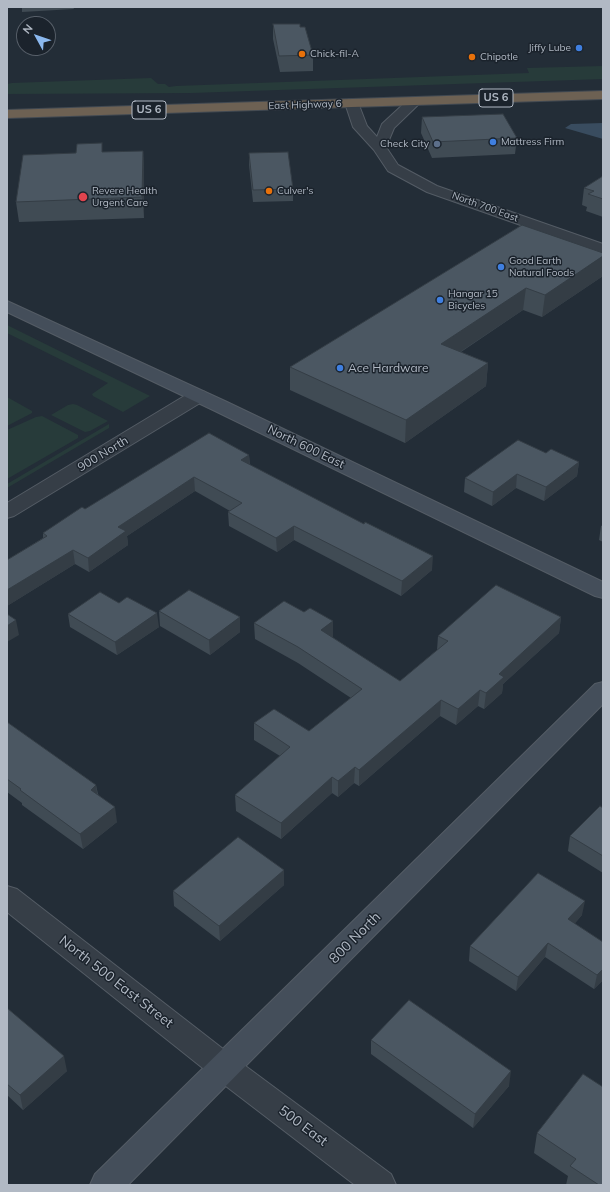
<!DOCTYPE html>
<style>
body{margin:0}
#map{position:relative;width:610px;height:1192px;overflow:hidden;background:#232d37;font-family:Mulish,sans-serif}
canvas{display:block}
.frame{position:absolute;inset:0;border:8px solid #b1b9c4;pointer-events:none}
.north{position:absolute;left:16px;top:16px;width:40px;height:40px;box-sizing:border-box;background:#1b232c;border:1px solid #575f69;border-radius:50%;rotate:310deg;font-size:11px;font-weight:700;line-height:16px;text-align:center;color:#b1b9c4}
.north::after{content:'';display:block;margin:auto;width:14px;height:18px;background:#8bb8ee;clip-path:polygon(50% 0,100% 100%,50% 72%,0 100%)}
</style>
<div id="map">
<canvas width="610" height="1192"></canvas>
<div class="frame"></div>
<div class="north">N</div>
</div>
<script>
const ctx = document.querySelector('canvas').getContext('2d');
ctx.lineJoin = 'round';
function fill(path, color) { ctx.fillStyle = color; ctx.fill(path, 'evenodd'); }
const shape = rows => new Path2D(rows.map(r => 'M' + r).join(''));
function trace(path, color, width, dash) { ctx.strokeStyle = color; ctx.lineWidth = width; ctx.lineCap = dash ? 'butt' : 'round'; ctx.setLineDash(dash || []); ctx.stroke(path); }
function drawText(font, color, halo, rows, align = 'center') {
  ctx.font = font + ' Mulish,sans-serif'; ctx.lineWidth = 3; ctx.setLineDash([]); ctx.textBaseline = 'middle'; ctx.strokeStyle = halo; ctx.fillStyle = color; for (const [text, x, y, turn = 0] of rows) {
    ctx.save(); ctx.translate(x, y); ctx.rotate((+turn || 0) * Math.PI / 180); ctx.textAlign = isNaN(turn) ? turn : align; if (halo) ctx.strokeText(text, 0, 0); ctx.fillText(text, 0, 0); ctx.restore();
  }
}
const green = shape([
 [603,66,603,79,191,93,7,94,7,84,12,83,151,78,158,84,165,84,169,87,176,86,529,73,527,68],
 [7,325,150,396,123,412,93,396,92,394,108,383,7,333],
 [7,397,32,411,32,413,7,426],
 [73,404,77,405,108,421,90,431,85,432,51,415,68,405],
 [42,416,78,435,78,438,7,479,7,430,36,417],
 [109,424,109,428,7,488,7,484]
]);
const water = shape([
 [603,123,603,139,565,128,571,124]
]);
const street = shape([
 [415,97,420,98,422,101,394,128,386,147,398,165,437,186,603,244,603,254,427,192,388,171,374,150,353,127,345,103,347,100,352,99,357,100,367,126,377,137,382,124,410,98,415,97],
 [198,390,205,392,207,396,205,400,14,516,7,518,7,503,191,392,198,390],
 [7,886,17,889,236,1059,391,1174,396,1185,355,1185,214,1077,7,912,7,886]
]);
const secondary = shape([
 [7,301,227,402,603,582,603,598,595,596,213,410,7,312,7,301],
 [603,682,603,704,128,1185,90,1185,95,1174,595,684,603,682]
]);
const highway = shape([
 [603,91,603,99,7,118,7,110,603,91]
]);
const wall = shape([
 [22,7,73,7,74,9,22,12],
 [273,24,300,27,313,55,313,71,280,72,273,39],
 [422,117,517,138,515,154,432,158,421,133],
 [143,151,144,171,144,218,19,222,16,202,76,153],
 [249,153,293,189,293,201,253,202,249,165],
 [603,176,603,217,586,211,587,207,582,205,584,188],
 [522,225,603,276,542,317,523,310,461,352,488,363,486,386,405,443,290,390,290,367],
 [546,453,579,462,577,476,544,501,516,488,492,506,464,492,465,478],
 [249,455,250,465,432,570,401,596,294,540,277,552,229,526,228,512,230,511,195,491,127,536,128,545,89,572,75,564,7,606,7,560,43,538,43,533,85,509],
 [603,525,603,542,599,540,601,526],
 [159,611,240,632,210,655,160,626],
 [68,614,159,627,117,655,70,627],
 [561,617,559,633,503,684,502,693,484,709,478,706,456,725,440,716,359,786,354,783,338,797,332,793,281,839,236,811,235,795,280,756,254,740,254,723,309,731,351,698,298,663,255,639,254,623,333,637,332,637,400,681,437,650,438,636],
 [7,722,96,785,98,794,117,822,83,849,22,805,22,803,7,792],
 [603,808,603,873,568,851,570,836],
 [284,870,284,885,220,941,174,906,173,891],
 [582,915,574,924,603,980,594,989,545,957,516,991,469,961,470,946],
 [7,1008,67,1071,23,1110,7,1095],
 [371,1040,509,1086,473,1128,371,1054],
 [603,1087,603,1185,566,1185,568,1176,534,1153,537,1133]
]);
const shadedWall = shape([
 [143,151,144,171,144,218,142,197],
 [603,256,603,276,542,317,545,295],
 [526,288,523,310,439,366,441,344],
 [488,363,486,386,405,443,406,420],
 [249,455,250,469,241,460],
 [579,462,577,476,544,501,546,487],
 [517,474,516,488,492,506,493,492],
 [194,477,195,491,127,536,128,545,89,572,88,558,118,527],
 [294,526,294,540,277,552,276,538],
 [73,550,75,564,7,606,7,590],
 [433,556,432,570,401,596,402,581],
 [157,613,159,627,117,655,115,642],
 [240,617,240,632,210,655,209,640],
 [561,617,559,633,503,684,502,693,484,709,486,693,499,674],
 [16,620,19,635,7,642,7,626],
 [333,621,333,637,321,646,321,630],
 [480,690,478,706,456,725,458,709],
 [441,700,440,716,359,786,359,770],
 [355,767,354,783,338,797,338,781],
 [332,777,332,793,281,839,281,823],
 [96,785,98,800,91,790],
 [115,807,117,822,83,849,80,834],
 [284,870,284,885,220,941,219,926],
 [585,901,582,915,566,934,568,919],
 [548,943,545,957,516,991,518,977],
 [603,969,603,980,594,989,597,975],
 [64,1056,67,1071,23,1110,20,1095],
 [511,1071,509,1086,473,1128,475,1114]
]);
const building = shape([
 [273,24,300,24,300,27,305,27,313,55,279,56,273,24],
 [503,114,517,138,433,142,422,117,503,114],
 [102,143,102,152,143,151,142,197,16,202,23,155,76,153,77,144,102,143],
 [288,152,293,189,253,190,249,153,288,152],
 [603,176,603,199,588,194,594,191,584,188,603,176],
 [522,225,603,253,603,256,545,295,526,288,441,344,488,363,406,420,290,367,522,225],
 [209,433,249,455,241,460,364,524,365,522,433,556,402,581,294,526,276,538,228,512,242,503,194,477,118,527,126,531,88,558,73,550,7,590,7,560,47,536,43,533,82,507,85,509,209,433],
 [518,440,546,453,551,449,579,462,546,487,517,474,493,492,465,478,518,440],
 [496,585,561,617,499,674,504,677,486,693,480,690,458,709,441,700,359,770,355,767,338,781,332,777,281,823,235,795,290,747,254,723,274,709,309,731,362,689,298,647,254,623,284,601,304,612,310,608,333,621,321,630,400,681,448,641,438,636,496,585],
 [189,590,240,617,209,640,159,611,189,590],
 [100,592,119,603,127,597,157,613,115,642,68,614,100,592],
 [7,614,16,620,7,626,7,614],
 [7,722,96,785,91,790,115,807,80,834,20,790,21,789,7,779,7,722],
 [600,806,603,808,603,856,570,836,600,806],
 [238,837,284,870,219,926,173,891,238,837],
 [538,873,585,901,568,919,603,942,603,969,597,975,548,943,518,977,470,946,538,873],
 [409,1000,511,1071,475,1114,371,1040,409,1000],
 [7,1008,64,1056,20,1095,7,1084,7,1008],
 [583,1074,603,1087,603,1185,599,1185,570,1166,576,1159,537,1133,583,1074]
]);
const markers = [
 [579,48,4,"#3f7fe0"],
 [302,54,4,"#e8710a"],
 [472,57,4,"#e8710a"],
 [493,142,4,"#3f7fe0"],
 [437,144,4,"#5c6f8a"],
 [269,191,4,"#e8710a"],
 [83,197,5,"#e0444e"],
 [501,267,4,"#3f7fe0"],
 [440,300,4,"#3f7fe0"],
 [340,368,4,"#3f7fe0"]
];
const farPoinames = [
 ["Jiffy Lube",571,48,"right"],
 ["Chick-fil-A",310,54],
 ["Chipotle",480,57],
 ["Mattress Firm",501,142],
 ["Check City",429,144,"right"],
 ["Revere Health",92,191],
 ["Urgent Care",92,203],
 ["Culver's",277,191],
 ["Good Earth",509,261],
 ["Natural Foods",509,273],
 ["Hangar 15",448,294],
 ["Bicycles",448,306]
];
const farStreetnames = [
 ["East Highway 6",305,105,-2],
 ["North 700 East",485,207,20]
];
const shields = [
 [496,98,34],
 [149,110,34]
];
const shieldNames = [
 ["US 6",496,98],
 ["US 6",149,110]
];
const poiNames = [
 ["Ace Hardware",348,368]
];
const streetNames = [
 ["North 600 East",306,447,26],
 ["900 North",103,454,-31]
];
const nearStreetnames = [
 ["800 North",355,938,-45],
 ["North 500 East Street",116,982,38],
 ["500 East",303,1126,37]
];
fill(green, '#273b3a');
fill(water, '#394c5f');
trace(street, '#545c65', 2);
trace(secondary, '#545c65', 2);
trace(highway, '#414952', 2);
fill(street, '#363e47');
fill(secondary, '#444e5a');
fill(highway, '#6d6153');
fill(wall, '#404b54');
fill(shadedWall, '#343d45');
fill(building, '#4b5762');
trace(building, '#343d45', 1);
for (const [x, y, r, color] of markers) { const dot = new Path2D(); dot.arc(x, y, r, 0, 2 * Math.PI); ctx.fillStyle = color; ctx.fill(dot); trace(dot, '#1b232c', 1.5); }
drawText('10px', '#b1b9c4', '#1b232c', farPoinames, 'left');
drawText('10px', '#b1b9c4', '#1b232c', farStreetnames);
for (const [x, y, w] of shields) { const box = new Path2D(); box.roundRect(x - w / 2, y - 9, w, 18, 3); ctx.fillStyle = '#1b232c'; ctx.fill(box); trace(box, '#b1b9c4', 1); }
drawText('bold 11px', '#b1b9c4', null, shieldNames);
drawText('12px', '#b1b9c4', '#1b232c', poiNames, 'left');
drawText('12px', '#b1b9c4', '#1b232c', streetNames);
drawText('14px', '#b1b9c4', '#1b232c', nearStreetnames);
</script>
